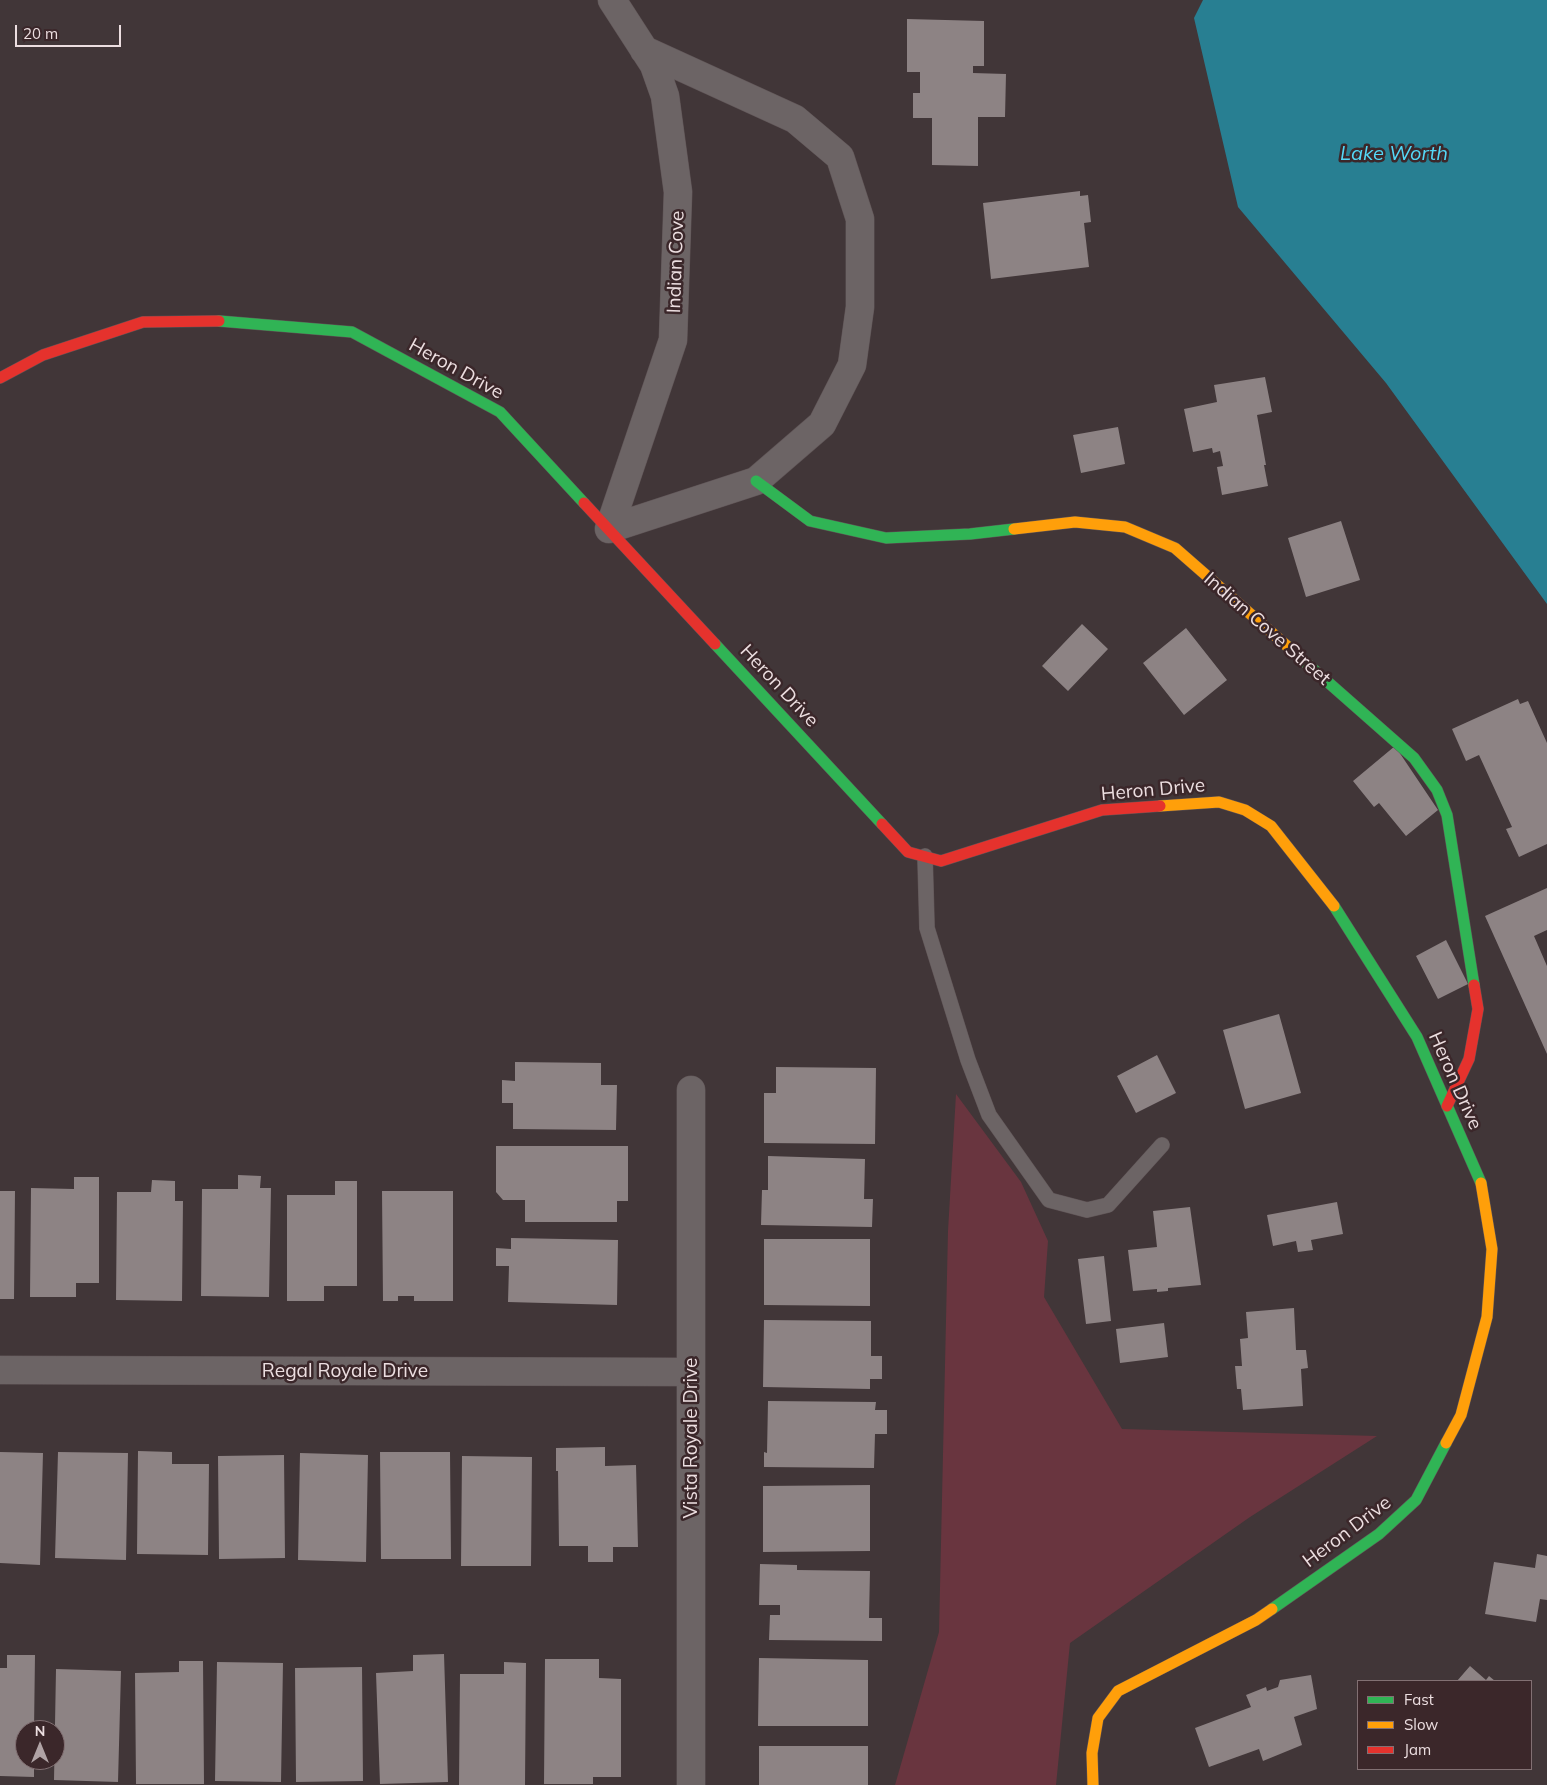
<!DOCTYPE html>
<style>
body{margin:0}
#map{position:relative;width:1547px;height:1785px;overflow:hidden;background:#413638;font-family:Mulish,sans-serif}
canvas{display:block}
.legend{position:absolute;left:1357px;top:1680px;width:175px;height:90px;box-sizing:border-box;background:#3b272a;border:1px solid #827073;margin:0;padding:6px 9px;list-style:none;font-size:15px;color:#ecdee0}
.legend li{display:flex;align-items:center;gap:10px;height:25px}
.legend b{width:25px;border:1px solid #827073}
.north{position:absolute;left:15px;top:1720px;width:50px;height:50px;box-sizing:border-box;background:#3b272a;border:1px solid #827073;border-radius:50%;rotate:0deg;font-size:14px;font-weight:700;line-height:20px;text-align:center;color:#ecdee0}
.north::after{content:'';display:block;margin:auto;width:18px;height:22px;background:#b0a3a5;clip-path:polygon(50% 0,100% 100%,50% 72%,0 100%)}
.scale{position:absolute;left:15px;top:25px;width:106px;height:22px;box-sizing:border-box;border:2px solid #ecdee0;border-top:0;padding-left:6px;font-size:15px;line-height:18px;white-space:nowrap;color:#ecdee0;-webkit-text-stroke:4px #3b272a;paint-order:stroke}
</style>
<div id="map">
<canvas width="1547" height="1785"></canvas>
<ul class="legend">
<li><b style="height:6px;background:#30b455"></b>Fast</li>
<li><b style="height:6px;background:#ff9f0a"></b>Slow</li>
<li><b style="height:6px;background:#e5322d"></b>Jam</li>
</ul>
<div class="north">N</div>
<div class="scale">20 m</div>
</div>
<script>
const ctx = document.querySelector('canvas').getContext('2d');
ctx.lineJoin = 'round';
function fill(path, color) { ctx.fillStyle = color; ctx.fill(path, 'evenodd'); }
const shape = rows => new Path2D(rows.map(r => 'M' + r).join(''));
function trace(path, color, width, dash) { ctx.strokeStyle = color; ctx.lineWidth = width; ctx.lineCap = dash ? 'butt' : 'round'; ctx.setLineDash(dash || []); ctx.stroke(path); }
function drawText(font, color, halo, rows, align = 'center') {
  ctx.font = font + ' Mulish,sans-serif'; ctx.lineWidth = 5; ctx.setLineDash([]); ctx.textBaseline = 'middle'; ctx.strokeStyle = halo; ctx.fillStyle = color; for (const [text, x, y, turn = 0] of rows) {
    ctx.save(); ctx.translate(x, y); ctx.rotate((+turn || 0) * Math.PI / 180); ctx.textAlign = isNaN(turn) ? turn : align; if (halo) ctx.strokeText(text, 0, 0); ctx.fillText(text, 0, 0); ctx.restore();
  }
}
const green = shape([
 [956,1094,1021,1182,1048,1241,1044,1297,1122,1429,1377,1436,1250,1517,1070,1643,1056,1785,895,1785,939,1632,948,1231]
]);
const water = shape([
 [1203,0,1547,0,1547,604,1386,383,1238,207,1194,18]
]);
const building = shape([
 [907,19,984,21,984,66,973,66,973,73,1006,74,1005,117,978,117,978,166,932,165,932,118,913,118,913,93,920,93,920,72,907,72],
 [1080,191,1080,196,1088,195,1091,222,1084,223,1089,267,991,279,983,203],
 [1265,377,1272,412,1257,415,1266,465,1264,465,1268,486,1222,495,1217,467,1223,466,1220,451,1213,453,1212,448,1193,452,1184,409,1217,402,1214,385],
 [1118,427,1125,464,1081,473,1073,435],
 [1341,521,1360,580,1306,597,1288,538],
 [1082,624,1108,649,1068,691,1042,666],
 [1186,628,1227,680,1184,715,1143,663],
 [1518,699,1520,704,1528,701,1547,743,1547,844,1519,857,1506,829,1512,827,1479,755,1466,761,1452,729],
 [1395,746,1438,810,1406,836,1379,803,1374,807,1353,781],
 [1547,888,1547,930,1534,936,1547,966,1547,1054,1485,916],
 [1446,940,1468,984,1438,999,1416,956],
 [1279,1014,1301,1093,1245,1109,1223,1030],
 [1157,1055,1176,1093,1136,1113,1117,1076],
 [515,1062,601,1063,601,1085,617,1085,616,1130,513,1129,513,1103,502,1103,502,1080,515,1081],
 [776,1067,876,1068,875,1144,764,1143,764,1093,776,1093],
 [496,1146,628,1146,628,1201,617,1201,617,1222,525,1222,525,1200,503,1200,496,1192],
 [768,1156,865,1159,864,1199,873,1199,872,1227,761,1225,762,1190,768,1190],
 [238,1175,261,1176,260,1188,271,1188,269,1297,201,1296,202,1189,238,1189],
 [74,1177,99,1177,99,1283,76,1283,76,1297,30,1297,31,1188,74,1189],
 [152,1180,175,1181,175,1201,183,1201,182,1301,116,1300,117,1192,151,1192],
 [335,1181,357,1181,357,1286,324,1286,324,1301,287,1301,287,1195,335,1195],
 [0,1191,15,1191,14,1299,0,1299],
 [382,1191,453,1191,453,1301,414,1301,414,1296,398,1296,398,1301,383,1301],
 [1337,1202,1343,1234,1311,1240,1313,1250,1298,1252,1296,1241,1273,1246,1267,1215],
 [1190,1207,1201,1285,1168,1288,1168,1291,1157,1292,1157,1289,1133,1291,1128,1250,1157,1247,1153,1211],
 [511,1238,618,1240,617,1305,508,1302,509,1266,496,1266,496,1248,511,1249],
 [764,1239,870,1239,870,1306,764,1305],
 [1104,1256,1111,1321,1086,1324,1078,1259],
 [1294,1308,1296,1350,1306,1350,1308,1368,1301,1369,1303,1406,1243,1410,1241,1389,1237,1389,1235,1366,1242,1366,1240,1339,1248,1338,1246,1312],
 [764,1320,871,1321,871,1356,882,1356,882,1379,870,1379,870,1389,763,1387],
 [1164,1323,1168,1357,1120,1363,1116,1329],
 [768,1401,876,1402,875,1410,887,1410,887,1434,875,1434,874,1468,764,1467,764,1452,767,1453],
 [605,1447,605,1466,636,1465,638,1547,613,1547,613,1562,588,1562,588,1546,559,1546,558,1471,556,1471,556,1448],
 [138,1451,172,1452,172,1464,209,1464,208,1555,137,1554],
 [0,1452,43,1453,40,1565,0,1563],
 [58,1452,128,1453,126,1560,55,1558],
 [380,1452,450,1452,451,1559,381,1559],
 [300,1453,368,1455,366,1562,298,1560],
 [284,1455,285,1558,219,1559,218,1456],
 [462,1456,532,1457,531,1566,461,1566],
 [870,1485,870,1551,763,1552,763,1486],
 [1537,1554,1547,1556,1547,1600,1540,1599,1536,1622,1485,1614,1494,1562,1535,1568],
 [760,1564,797,1565,797,1570,870,1571,869,1618,882,1618,882,1641,769,1640,770,1615,780,1615,780,1605,759,1605],
 [444,1654,448,1782,380,1784,376,1673,413,1671,413,1655],
 [7,1655,35,1655,34,1730,25,1730,25,1760,34,1760,34,1777,0,1776,0,1668,7,1668],
 [759,1658,868,1660,868,1726,758,1726],
 [545,1659,599,1659,599,1678,621,1679,621,1777,593,1777,593,1784,544,1784],
 [179,1661,203,1661,204,1784,136,1784,135,1673,179,1672],
 [217,1662,283,1663,281,1782,215,1781],
 [504,1662,526,1663,525,1785,459,1785,460,1674,504,1674],
 [1470,1666,1486,1680,1489,1676,1495,1681,1457,1681],
 [362,1667,363,1781,296,1782,295,1668],
 [56,1669,121,1671,118,1782,54,1780],
 [1311,1675,1317,1709,1294,1717,1302,1745,1263,1761,1259,1749,1209,1767,1195,1728,1251,1707,1246,1695,1266,1687,1267,1691,1278,1687,1280,1680],
 [759,1746,868,1746,868,1785,759,1785]
]);
const lane = shape([
 [925,856,927,928,968,1060,989,1115,1049,1200,1087,1210,1108,1205,1162,1145]
]);
const street = shape([
 [609,529,756,481,822,424,852,365,860,307,860,219,840,157,795,119,644,50],
 [609,529,673,340,678,192,665,96,654,65,612,0],
 [691,1090,691,1785],
 [0,1370,691,1372]
]);
const fast = shape([
 [219,321,352,332,500,412,584,503],
 [756,481,810,521,886,538,970,534,1014,529],
 [715,644,882,824],
 [1287,646,1414,758,1437,790,1447,815,1474,985],
 [1334,906,1417,1037,1481,1183],
 [1272,1609,1379,1534,1416,1500,1446,1443]
]);
const slow = shape([
 [1014,529,1075,522,1125,527,1175,548,1287,646],
 [1160,806,1219,802,1245,810,1271,826,1334,906],
 [1446,1443,1461,1415,1487,1317,1492,1249,1481,1183],
 [1093,1785,1092,1753,1098,1718,1118,1691,1256,1620,1272,1609]
]);
const jam = shape([
 [0,378,43,355,143,322,219,321],
 [584,503,715,644],
 [882,824,908,852,941,861,1102,810,1160,806],
 [1447,1106,1469,1059,1478,1009,1474,985]
]);
const streetNames = [
 ["Indian Cove",676,262,-88],
 ["Heron Drive",456,369,29],
 ["Indian Cove Street",1267,629,41],
 ["Heron Drive",779,686,47],
 ["Heron Drive",1153,790,-5],
 ["Heron Drive",1455,1081,66],
 ["Regal Royale Drive",345,1371],
 ["Vista Royale Drive",691,1438,-90],
 ["Heron Drive",1347,1532,-37]
];
const waterNames = [
 ["Lake Worth",1394,154]
];
fill(green, '#69353f');
fill(water, '#287f92');
fill(building, '#8d8384');
trace(lane, '#5f5456', 16);
trace(street, '#5f5456', 29);
trace(fast, '#5f5456', 12);
trace(slow, '#5f5456', 12);
trace(jam, '#5f5456', 12);
trace(lane, '#6c6465', 15);
trace(street, '#6c6465', 28);
trace(fast, '#30b455', 11);
trace(slow, '#ff9f0a', 11);
trace(jam, '#e5322d', 11);
drawText('19px', '#ecdee0', '#3b272a', streetNames);
drawText('italic 20px', '#54d8f7', '#3b272a', waterNames);
</script>
